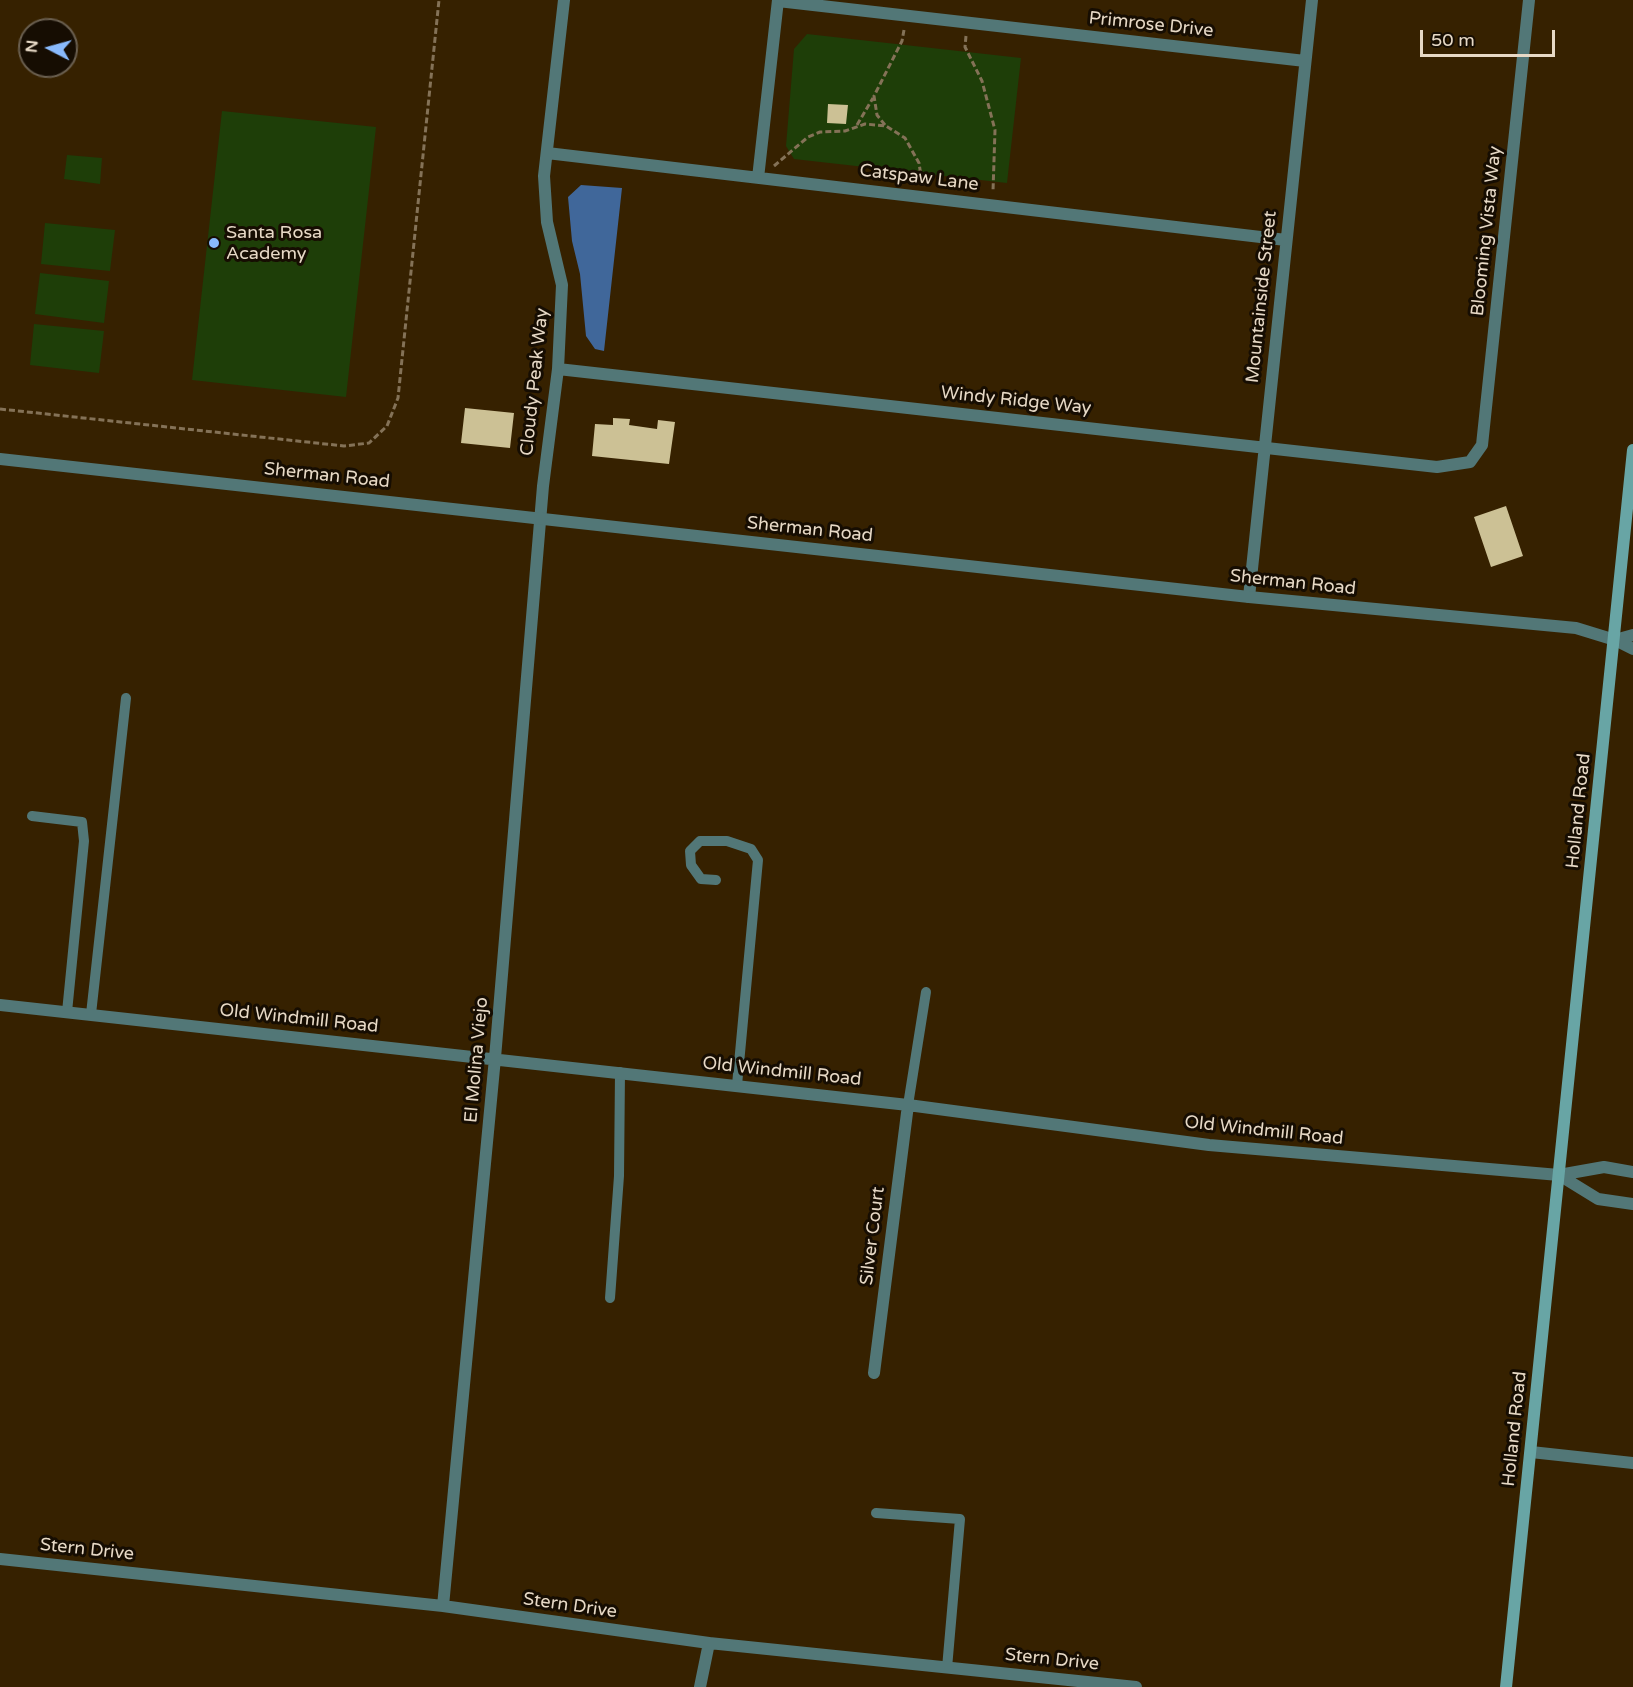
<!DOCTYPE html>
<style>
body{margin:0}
#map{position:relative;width:1633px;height:1687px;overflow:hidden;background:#362100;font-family:"Varela Round",sans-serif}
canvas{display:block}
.north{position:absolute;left:18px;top:18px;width:60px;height:60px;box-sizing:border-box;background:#160d02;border:2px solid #6a5f50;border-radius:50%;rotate:276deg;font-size:16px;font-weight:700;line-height:24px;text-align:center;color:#e7d9c6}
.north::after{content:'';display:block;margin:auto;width:21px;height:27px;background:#89bafc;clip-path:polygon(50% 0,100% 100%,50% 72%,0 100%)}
.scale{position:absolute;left:1420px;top:30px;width:135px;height:27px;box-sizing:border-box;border:3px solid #e7d9c6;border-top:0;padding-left:8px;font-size:18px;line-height:21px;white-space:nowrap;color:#e7d9c6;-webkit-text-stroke:4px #160d02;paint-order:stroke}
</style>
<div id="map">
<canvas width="1633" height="1687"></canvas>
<div class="north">N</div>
<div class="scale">50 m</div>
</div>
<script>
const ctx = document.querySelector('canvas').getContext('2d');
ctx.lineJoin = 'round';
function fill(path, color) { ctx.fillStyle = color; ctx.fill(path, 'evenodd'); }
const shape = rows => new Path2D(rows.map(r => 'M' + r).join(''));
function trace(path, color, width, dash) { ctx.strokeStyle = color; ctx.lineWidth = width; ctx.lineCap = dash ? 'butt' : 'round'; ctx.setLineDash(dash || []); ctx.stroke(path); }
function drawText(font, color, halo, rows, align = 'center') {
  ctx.font = font + ' "Varela Round",sans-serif'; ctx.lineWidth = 6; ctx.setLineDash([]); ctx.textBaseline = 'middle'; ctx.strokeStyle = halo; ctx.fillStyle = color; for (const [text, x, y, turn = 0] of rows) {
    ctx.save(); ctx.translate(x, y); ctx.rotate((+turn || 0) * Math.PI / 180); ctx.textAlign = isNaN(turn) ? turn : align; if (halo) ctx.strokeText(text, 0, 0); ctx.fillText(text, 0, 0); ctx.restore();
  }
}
const green = shape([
 [807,34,1021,58,1007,183,794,159,786,146,794,49],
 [222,111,376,127,346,397,192,380],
 [67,155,102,158,100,184,64,179],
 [45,223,115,230,110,271,41,264],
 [40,273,109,281,104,323,35,314],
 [34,324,104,331,99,373,30,365]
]);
const water = shape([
 [581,185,622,188,604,351,595,349,586,336,580,274,572,241,568,197]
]);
const building = shape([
 [828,104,848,105,846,124,827,123],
 [465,408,514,413,510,448,461,443],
 [613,418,630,419,629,425,657,429,658,420,675,422,669,464,592,456,595,424,613,425],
 [1506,506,1523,556,1491,567,1474,517]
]);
const path = shape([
 [966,36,965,47,982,81,995,130,993,191],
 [857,125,873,98],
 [885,125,877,115,874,96,902,41,904,30],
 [774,166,808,137,820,132,845,131,865,124,876,125,886,126,905,138,919,163,922,183],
 [0,409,344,446,369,443,387,426,398,398,439,0]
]);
const service = shape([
 [32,816,82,822,84,841,67,1012],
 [716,880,701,879,691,865,690,851,700,841,727,841,751,849,758,860,737,1085],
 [91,1014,126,698],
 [908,1105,926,992],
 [610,1298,619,1176,620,1072],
 [876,1513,960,1519,947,1668]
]);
const minor = shape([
 [778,1,1305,61],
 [547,153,1286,240],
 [758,178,778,0],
 [558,369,1437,467,1470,462,1482,445,1529,0],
 [1249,597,1312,0],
 [1615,640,1633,649],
 [1615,640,1633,635],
 [0,1005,908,1105,1209,1145,1559,1175,1604,1167,1633,1172],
 [1559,1175,1598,1199,1633,1204],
 [874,1373,908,1105],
 [1531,1452,1633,1463],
 [0,1559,443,1606,709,1643,1136,1687],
 [443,1606,495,1058,543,486,558,369,562,285,547,222,544,176,564,0],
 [700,1687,709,1643]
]);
const tertiary = shape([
 [0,459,1249,597,1576,628,1615,640]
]);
const secondary = shape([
 [1506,1687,1633,450]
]);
const markers = [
 [214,243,6,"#89bafc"]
];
const streetNames = [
 ["Primrose Drive",1151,25,6],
 ["Catspaw Lane",919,178,7],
 ["Blooming Vista Way",1487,231,-84],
 ["Mountainside Street",1262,297,-84],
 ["Cloudy Peak Way",535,382,-84],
 ["Windy Ridge Way",1016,401,6],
 ["Sherman Road",327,476,6],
 ["Sherman Road",810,530,6],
 ["Sherman Road",1293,583,6],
 ["Holland Road",1579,811,-84],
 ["Old Windmill Road",299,1019,6],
 ["El Molina Viejo",477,1060,-85],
 ["Old Windmill Road",782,1072,6],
 ["Old Windmill Road",1264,1131,6],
 ["Silver Court",873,1236,-83],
 ["Holland Road",1515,1429,-84],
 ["Stern Drive",87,1550,6],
 ["Stern Drive",570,1606,8],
 ["Stern Drive",1052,1660,6]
];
const poiNames = [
 ["Santa Rosa",226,233],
 ["Academy",226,254]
];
fill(green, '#1e3e08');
fill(water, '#40679a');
fill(building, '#ccc195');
trace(path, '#847257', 3, [6, 3]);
trace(service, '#527777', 10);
trace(minor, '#527777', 12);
trace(tertiary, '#527777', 12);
trace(secondary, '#68a5a5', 12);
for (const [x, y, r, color] of markers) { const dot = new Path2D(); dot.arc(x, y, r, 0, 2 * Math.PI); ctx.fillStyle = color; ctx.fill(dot); trace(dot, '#160d02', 2); }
drawText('18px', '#e7d9c6', '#160d02', streetNames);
drawText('18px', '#e7d9c6', '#160d02', poiNames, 'left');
</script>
